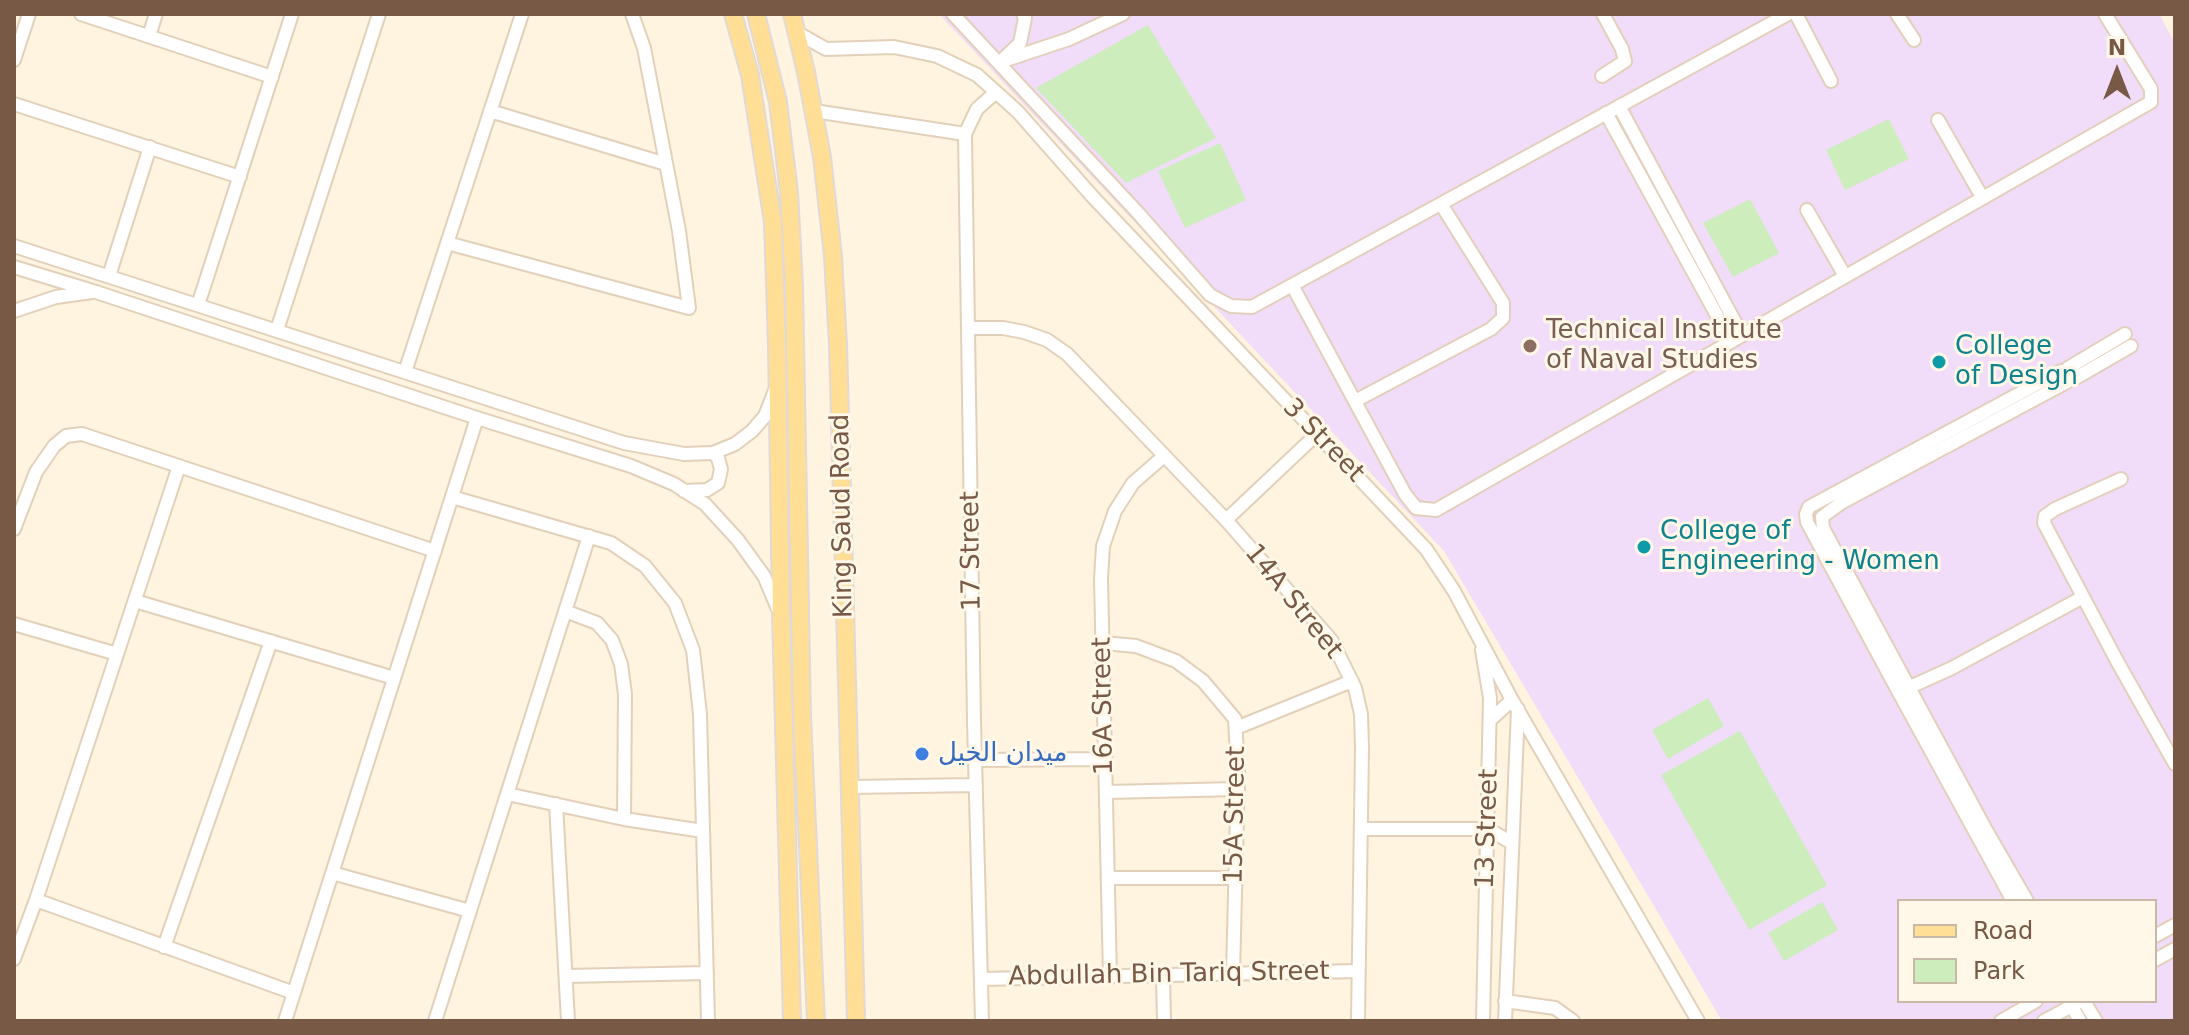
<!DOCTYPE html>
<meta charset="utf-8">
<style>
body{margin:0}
#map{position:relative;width:2189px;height:1035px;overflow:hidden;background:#fef4df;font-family:"DejaVu Sans",sans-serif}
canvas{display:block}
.frame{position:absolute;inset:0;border:16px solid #775945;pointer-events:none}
.legend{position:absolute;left:1897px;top:899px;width:260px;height:104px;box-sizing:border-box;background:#fff7e7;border:2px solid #c9b8a6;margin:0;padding:10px 14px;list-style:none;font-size:24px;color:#775945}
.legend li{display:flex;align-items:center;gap:16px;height:40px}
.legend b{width:40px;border:2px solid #c9b8a6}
.north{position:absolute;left:2077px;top:32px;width:80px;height:80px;-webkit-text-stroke:6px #fff7e7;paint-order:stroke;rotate:0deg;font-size:22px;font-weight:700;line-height:32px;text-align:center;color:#775945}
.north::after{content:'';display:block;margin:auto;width:28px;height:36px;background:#775945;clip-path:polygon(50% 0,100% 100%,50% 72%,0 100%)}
</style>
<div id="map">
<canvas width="2189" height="1035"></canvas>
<div class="frame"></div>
<ul class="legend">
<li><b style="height:10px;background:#ffde95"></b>Road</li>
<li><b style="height:22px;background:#cdedbd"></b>Park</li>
</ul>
<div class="north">N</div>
</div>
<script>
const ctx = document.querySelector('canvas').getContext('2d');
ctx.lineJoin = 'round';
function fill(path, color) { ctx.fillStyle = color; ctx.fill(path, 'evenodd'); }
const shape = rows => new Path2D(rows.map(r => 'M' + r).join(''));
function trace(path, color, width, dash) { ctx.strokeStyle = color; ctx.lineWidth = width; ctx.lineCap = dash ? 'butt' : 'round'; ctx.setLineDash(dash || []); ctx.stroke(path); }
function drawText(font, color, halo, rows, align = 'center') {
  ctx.font = font + ' "DejaVu Sans",Cairo,sans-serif'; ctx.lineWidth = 6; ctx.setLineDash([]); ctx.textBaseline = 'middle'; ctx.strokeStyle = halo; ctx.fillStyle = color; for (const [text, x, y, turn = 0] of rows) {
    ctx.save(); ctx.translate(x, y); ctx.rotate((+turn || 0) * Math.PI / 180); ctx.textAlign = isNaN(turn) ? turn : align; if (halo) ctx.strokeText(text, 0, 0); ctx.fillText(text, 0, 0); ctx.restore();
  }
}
const education = shape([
 [939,14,2159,14,2175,43,2175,1021,1722,1021,1444,551],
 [1899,901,2155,901,2155,1001,1899,1001]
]);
const green = shape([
 [1148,25,1216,138,1126,183,1036,88],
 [1889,119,1909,159,1845,190,1826,150],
 [1220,143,1246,200,1185,228,1158,171],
 [1750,199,1779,253,1733,277,1703,223],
 [1708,698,1724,726,1668,759,1652,730],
 [1740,731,1827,885,1749,930,1661,775],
 [1822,902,1838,930,1784,961,1768,933]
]);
const minor = shape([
 [81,14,272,77],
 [953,14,1139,214,1210,295,1231,306,1252,307,1788,14],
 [1796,14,1831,81],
 [1897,14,1914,40],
 [796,32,826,49,894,47,937,56,977,75,1018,112,1092,196,1426,549,1454,591,1512,700,1698,1021],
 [149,36,156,14],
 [14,60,29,14],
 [1002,60,1020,43,1025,18,1023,14],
 [1000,62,1069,39,1123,14],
 [1602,76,1625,61,1622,49,1603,14],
 [14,104,240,177],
 [1619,106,1742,335],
 [490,111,666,164],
 [814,111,965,134],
 [1606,113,1731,341],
 [1938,120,1982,197],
 [1807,210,1845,276],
 [447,243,689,308,679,231,644,48,632,14],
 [14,246,624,443,684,454,713,453,735,444,752,431,765,416,776,388],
 [14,267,96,292,477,418,631,466,674,484,705,504,738,540,764,576,778,609],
 [109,276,150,147],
 [1292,285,1405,494,1416,508,1436,510,2151,102,2151,89,2105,14],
 [198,305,292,14],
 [14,311,56,297,92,292],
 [968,328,1003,328,1024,332,1047,340,1067,354,1226,520,1332,641,1355,688,1361,714,1362,748,1358,1021],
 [277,330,379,14],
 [2068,368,2125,334],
 [405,372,522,14],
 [2074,379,2131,346],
 [1355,401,1491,329,1503,318,1503,303,1441,204],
 [2121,479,2055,509,2045,516,2044,523,2117,661,2175,764],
 [684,491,707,490,718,483,721,469,718,458,713,453],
 [452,497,611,543,645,566,675,603,693,650,700,714,708,1021],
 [1226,520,1317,434],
 [14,529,36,472,54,446,66,436,82,434,435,551],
 [135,601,394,678],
 [565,611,597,623,612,640,621,664,625,694,624,819],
 [14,624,117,654],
 [1103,643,1136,646,1176,661,1203,681,1235,719,1238,773,1233,974],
 [1482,650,1490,698,1483,1021],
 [1910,687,1952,668,2083,597],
 [1490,720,1512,700],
 [1236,728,1352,681],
 [975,760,1106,759],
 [850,787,976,785],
 [1106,792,1238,789],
 [507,794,624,819,703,831],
 [556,804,568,1021],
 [1361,829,1488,829,1512,843],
 [332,873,470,911],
 [1108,878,1235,878],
 [36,900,294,993],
 [2013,901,1891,678,1807,522,1806,514,1809,507,2061,371],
 [2027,901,1986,830,1823,528,1822,517,1841,503,2067,382],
 [2155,936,2175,925],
 [164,947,271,641],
 [14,959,36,900,179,466],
 [2155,960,2175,949],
 [566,976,707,973],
 [1163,976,1164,1021],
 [1110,977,1101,579,1103,546,1115,511,1133,483,1164,456],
 [981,979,1358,971],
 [1505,1001,1555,1008,1573,1021],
 [2069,1001,2080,1021],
 [2084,1001,2096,1021],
 [285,1021,477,418],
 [435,1021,589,536],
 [982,1021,974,721,965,134,977,109,996,92],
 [1505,1021,1518,709],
 [2001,1021,2036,1001],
 [2044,1021,2081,1001]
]);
const major = shape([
 [733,14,750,75,773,222,777,345,781,614,792,1021],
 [756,14,778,102,789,192,794,286,802,717,816,1021],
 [792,14,806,72,822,157,833,256,838,344,856,1021]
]);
const markers = [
 [1530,346,8,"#8d6e63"],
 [1939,362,8,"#0f9aa8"],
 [1644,547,8,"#0f9aa8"],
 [922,754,8,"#3f7fe0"]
];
const educationNames = [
 ["Technical Institute",1546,331],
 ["of Naval Studies",1546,361]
];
const cultureNames = [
 ["College",1955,347],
 ["of Design",1955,377],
 ["College of",1660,532],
 ["Engineering - Women",1660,562]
];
const streetNames = [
 ["3 Street",1323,441,46],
 ["King Saud Road",843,516,-91],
 ["17 Street",972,551,-91],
 ["14A Street",1293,602,51],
 ["16A Street",1104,706,-91],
 ["15A Street",1236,815,-89],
 ["13 Street",1488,829,-88],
 ["Abdullah Bin Tariq Street",1169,975,-1]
];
const shopNames = [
 ["ميدان الخيل",938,754]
];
fill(education, '#f1dcfa');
fill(green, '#cdedbd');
trace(minor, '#e3d0ba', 16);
trace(major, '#e1dad6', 20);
trace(minor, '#fff', 12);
trace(major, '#ffde95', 16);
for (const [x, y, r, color] of markers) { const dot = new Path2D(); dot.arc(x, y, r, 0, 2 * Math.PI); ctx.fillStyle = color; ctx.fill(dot); trace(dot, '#fff7e7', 3); }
drawText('26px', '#785e54', '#fff7e7', educationNames, 'left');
drawText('26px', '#0d838f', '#fff7e7', cultureNames, 'left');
drawText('26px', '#775945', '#fff7e7', streetNames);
drawText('26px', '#366cbe', '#fff7e7', shopNames, 'left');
</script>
